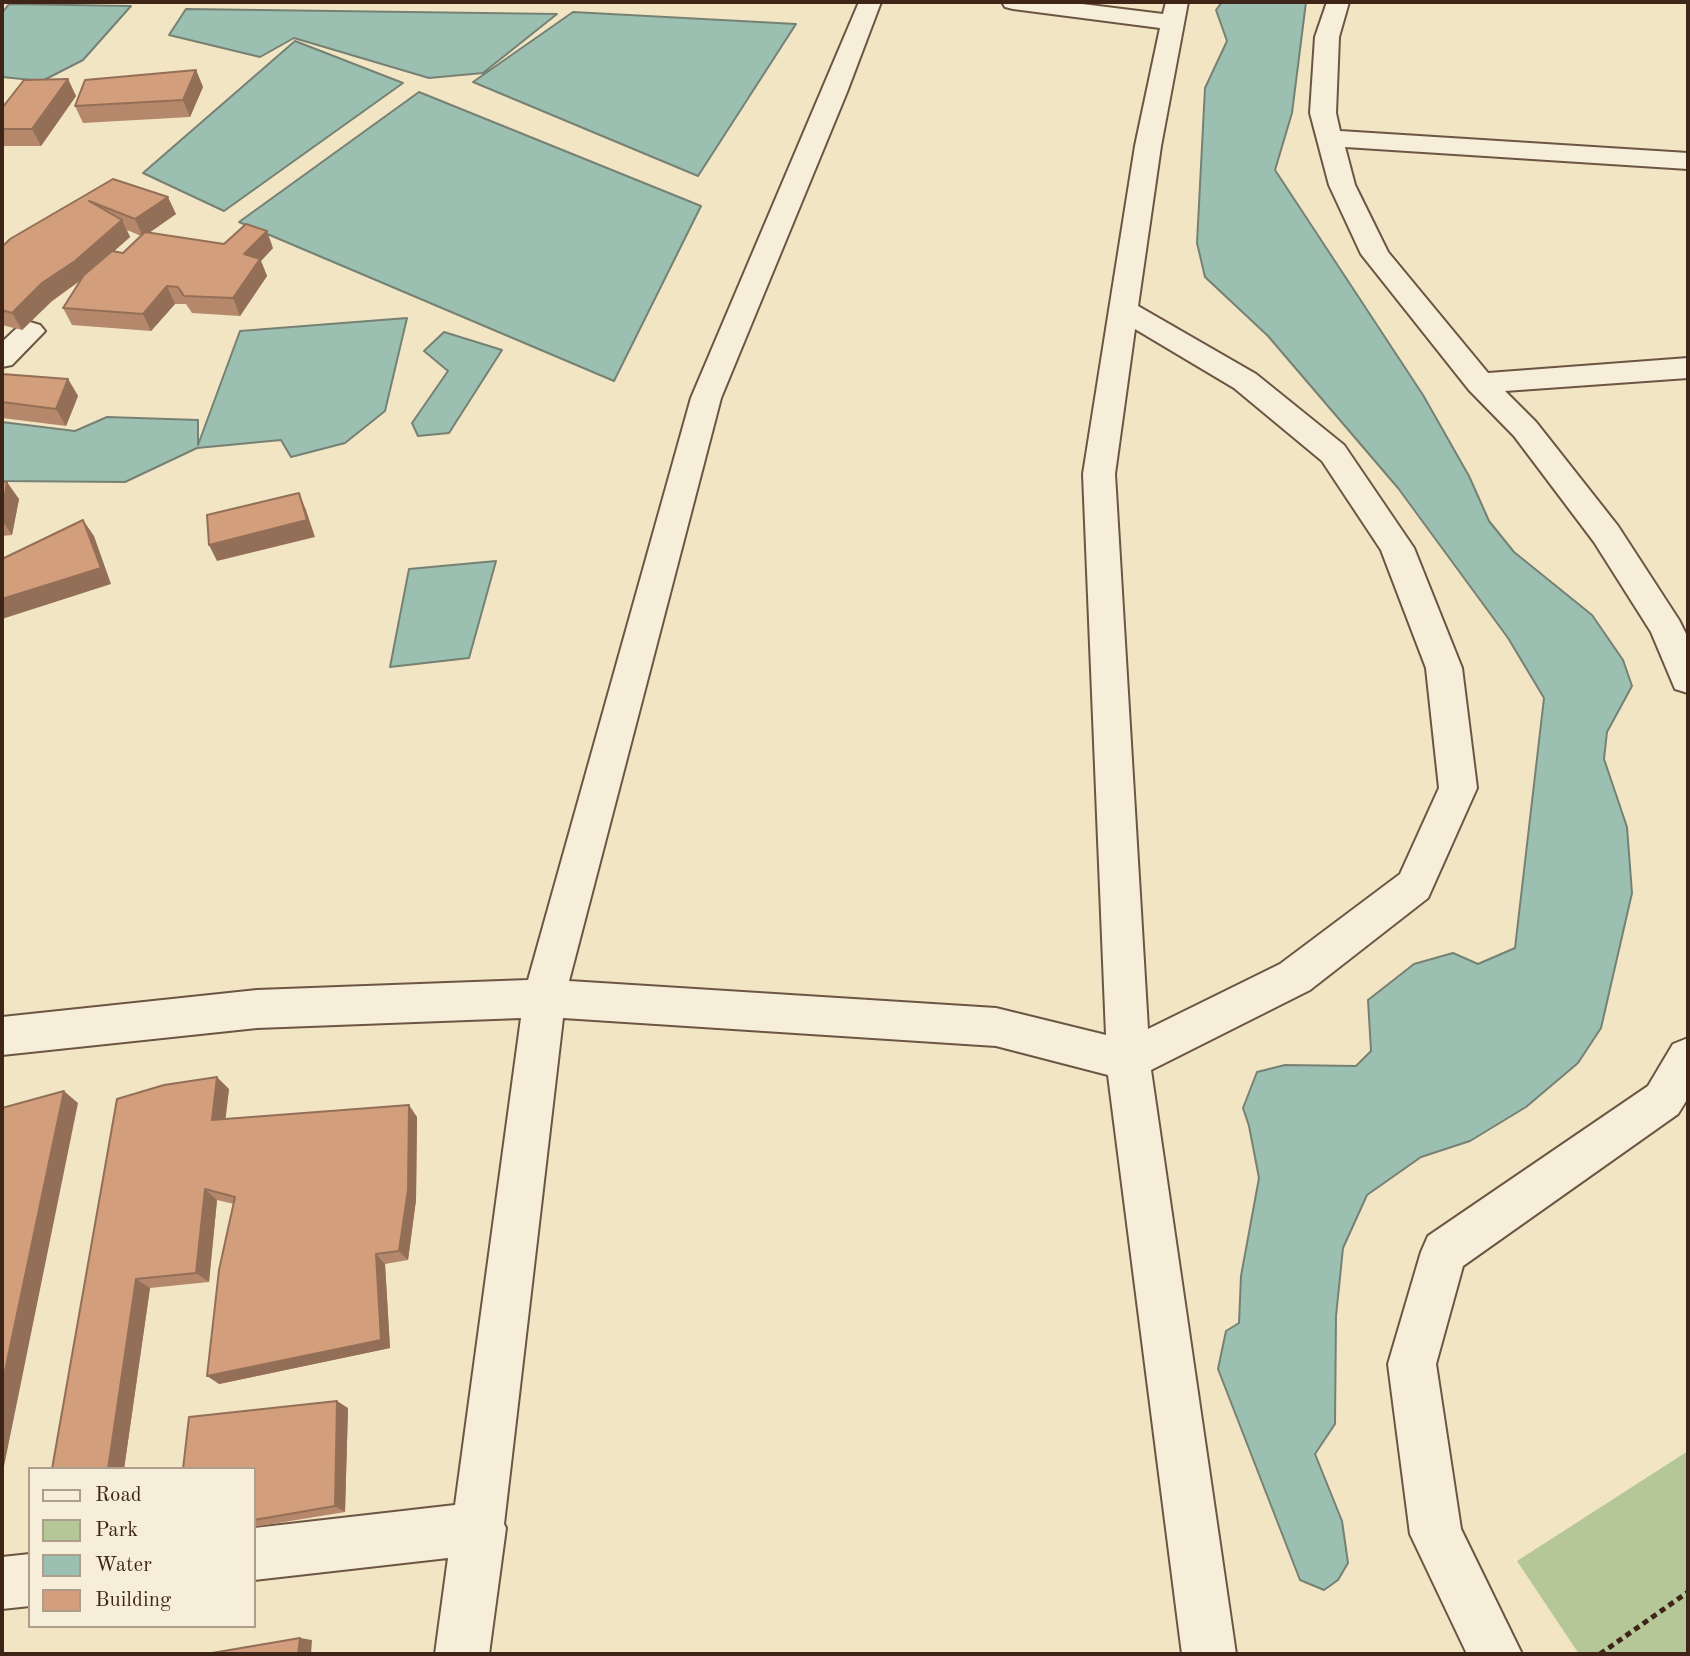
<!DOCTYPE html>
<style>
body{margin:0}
#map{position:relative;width:1690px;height:1656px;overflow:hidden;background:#f1e5c4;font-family:"Old Standard TT",serif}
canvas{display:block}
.frame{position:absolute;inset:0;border:4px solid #3f2518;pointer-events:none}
.legend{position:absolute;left:28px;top:1467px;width:228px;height:161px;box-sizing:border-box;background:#f6eed9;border:2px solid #ad9e8c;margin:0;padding:9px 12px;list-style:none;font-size:21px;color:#3f2518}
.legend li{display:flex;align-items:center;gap:14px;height:35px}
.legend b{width:35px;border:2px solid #ad9e8c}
</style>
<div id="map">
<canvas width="1690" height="1656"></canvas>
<div class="frame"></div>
<ul class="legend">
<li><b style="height:9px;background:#f6eed9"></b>Road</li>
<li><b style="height:19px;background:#b5c697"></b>Park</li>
<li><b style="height:19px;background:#9bbfb1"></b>Water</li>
<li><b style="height:19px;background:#d39e7c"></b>Building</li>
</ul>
</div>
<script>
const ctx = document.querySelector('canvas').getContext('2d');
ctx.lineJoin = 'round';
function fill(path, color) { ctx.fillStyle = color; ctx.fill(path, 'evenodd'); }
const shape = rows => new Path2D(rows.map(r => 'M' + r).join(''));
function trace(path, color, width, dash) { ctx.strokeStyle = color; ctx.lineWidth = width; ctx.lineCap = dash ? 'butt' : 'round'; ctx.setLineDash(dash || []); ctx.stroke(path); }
const green = shape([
 [1688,1451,1688,1654,1579,1654,1517,1561]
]);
const water = shape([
 [1222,2,1306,2,1292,113,1275,170,1423,395,1469,476,1489,521,1514,552,1592,615,1623,660,1632,686,1607,732,1604,759,1627,827,1632,893,1601,1028,1578,1063,1526,1107,1470,1141,1421,1157,1367,1195,1343,1248,1336,1316,1335,1424,1315,1454,1342,1521,1348,1563,1338,1580,1324,1590,1300,1580,1218,1369,1226,1331,1239,1323,1241,1276,1259,1178,1249,1126,1243,1108,1257,1072,1285,1065,1356,1066,1371,1051,1368,1000,1414,964,1453,953,1478,964,1515,948,1544,698,1508,638,1398,488,1268,336,1205,277,1197,243,1205,88,1227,41,1216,10,1222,2],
 [9,4,131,6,83,60,42,81,2,77,2,13,9,4],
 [186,9,557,14,483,73,429,78,294,38,260,57,169,35,186,9],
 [573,12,796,24,698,176,473,82,573,12],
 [295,41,403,83,224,211,143,173,295,41],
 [419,92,701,206,614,381,239,222,419,92],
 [407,318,385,411,345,443,291,457,281,440,197,448,125,482,2,481,2,422,75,431,107,417,198,420,198,445,240,331,407,318],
 [444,332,502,350,449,433,418,436,412,423,448,371,424,351,444,332],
 [496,561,469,658,390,667,409,569,496,561]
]);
const path = shape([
 [1600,1654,1688,1592]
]);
const minor = shape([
 [859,2,881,2,847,92,721,398,569,981,996,1008,1106,1035,1083,474,1135,146,1160,28,1013,9,1005,7,1002,2,1066,2,1163,14,1166,2,1188,2,1161,146,1138,306,1256,374,1344,445,1414,548,1462,668,1477,788,1428,898,1310,990,1151,1070,1236,1654,1182,1654,1108,1075,996,1046,563,1018,504,1524,506,1528,489,1654,435,1654,448,1558,254,1580,254,1528,455,1505,521,1018,257,1028,2,1055,2,1017,257,990,528,980,691,398,859,2],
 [1135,329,1234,388,1322,461,1381,550,1426,668,1439,788,1400,874,1280,964,1148,1029,1115,474,1135,329],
 [1327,2,1349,2,1339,37,1336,113,1340,131,1688,153,1688,169,1345,147,1355,185,1388,252,1488,373,1688,358,1688,378,1505,391,1536,422,1618,526,1679,620,1688,638,1688,693,1675,689,1651,632,1594,542,1514,436,1469,390,1361,254,1329,185,1310,113,1315,37,1327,2],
 [30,322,40,325,45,331,12,365,2,367,2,342,20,325,30,322],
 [1688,1038,1688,1098,1678,1114,1463,1266,1436,1364,1461,1529,1522,1654,1467,1654,1410,1534,1388,1364,1421,1252,1428,1236,1648,1086,1673,1044,1688,1038],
 [30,1554,30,1606,2,1609,2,1557,30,1554]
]);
const wall = shape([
 [196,70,203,87,190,117,83,123,75,106],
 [68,79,76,96,41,146,2,146,2,108],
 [113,179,176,214,149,233,224,244,273,248,261,261,267,276,240,316,192,313,186,304,175,304,151,331,72,325,63,308,80,280,52,301,22,330,2,325,2,247],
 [127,230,141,236,123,253,114,251,130,237],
 [2,374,68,379,78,396,66,426,2,418],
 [2,482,19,499,12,535,2,536],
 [229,1089,225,1119,417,1117,416,1200,408,1260,385,1264,390,1348,219,1384,234,1204,217,1200,209,1282,150,1288,124,1469,52,1469,117,1099],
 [348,1408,345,1512,254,1527,254,1469]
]);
const shadedWall = shape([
 [196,70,203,87,190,117,183,100],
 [68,79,76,96,41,146,32,129],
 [168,197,176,214,143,237,135,219],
 [122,220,130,237,84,278,52,301,22,330,12,313,42,283],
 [267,231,273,248,261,261,267,276,240,316,233,298,244,254],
 [167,286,175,304,151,331,143,314],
 [68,379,78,396,66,426,56,409],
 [7,482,19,499,12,535,2,520,2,513],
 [299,493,306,510,315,537,217,561,209,545],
 [83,520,94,536,111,584,2,619,2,599],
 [217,1077,229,1089,224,1132,212,1120],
 [64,1091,78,1103,2,1476,2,1385],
 [409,1105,417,1117,416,1200,408,1260,399,1251],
 [205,1189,217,1200,209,1282,196,1273],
 [376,1254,385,1264,390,1348,219,1384,207,1376],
 [136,1279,150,1288,124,1469,108,1469],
 [337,1401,348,1408,345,1512,335,1506],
 [300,1638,312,1640,311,1654,298,1654]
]);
const building = shape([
 [196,70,183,100,75,106,85,80,196,70],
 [68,79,32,129,2,129,2,108,24,80,68,79],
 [113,179,168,197,135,219,89,201,122,220,75,261,42,283,12,313,2,310,2,247,10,239,113,179],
 [246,224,267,231,244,254,260,259,233,298,184,296,178,287,167,286,143,314,63,308,84,275,112,251,123,253,145,232,224,244,246,224],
 [2,374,68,379,56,409,2,402,2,374],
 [2,482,7,482,2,513,2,482],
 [299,493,307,520,209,545,207,515,299,493],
 [83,520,101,568,2,599,2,559,83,520],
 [217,1077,212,1120,409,1105,408,1190,399,1251,376,1254,381,1340,207,1376,219,1270,235,1197,205,1189,196,1273,136,1279,108,1469,52,1469,117,1099,164,1085,217,1077],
 [64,1091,2,1385,2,1108,64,1091],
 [337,1401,335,1506,254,1520,254,1469,183,1469,189,1417,337,1401],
 [300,1638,298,1654,206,1654,300,1638]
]);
fill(green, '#b5c697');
fill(water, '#9bbfb1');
trace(water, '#768174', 2);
trace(minor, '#6c5543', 4);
trace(path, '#3f2518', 5, [6, 4.5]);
fill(minor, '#f6eed9');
fill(wall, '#b5886b');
fill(shadedWall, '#946f57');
fill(building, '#d39e7c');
trace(building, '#946f57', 2);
</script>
